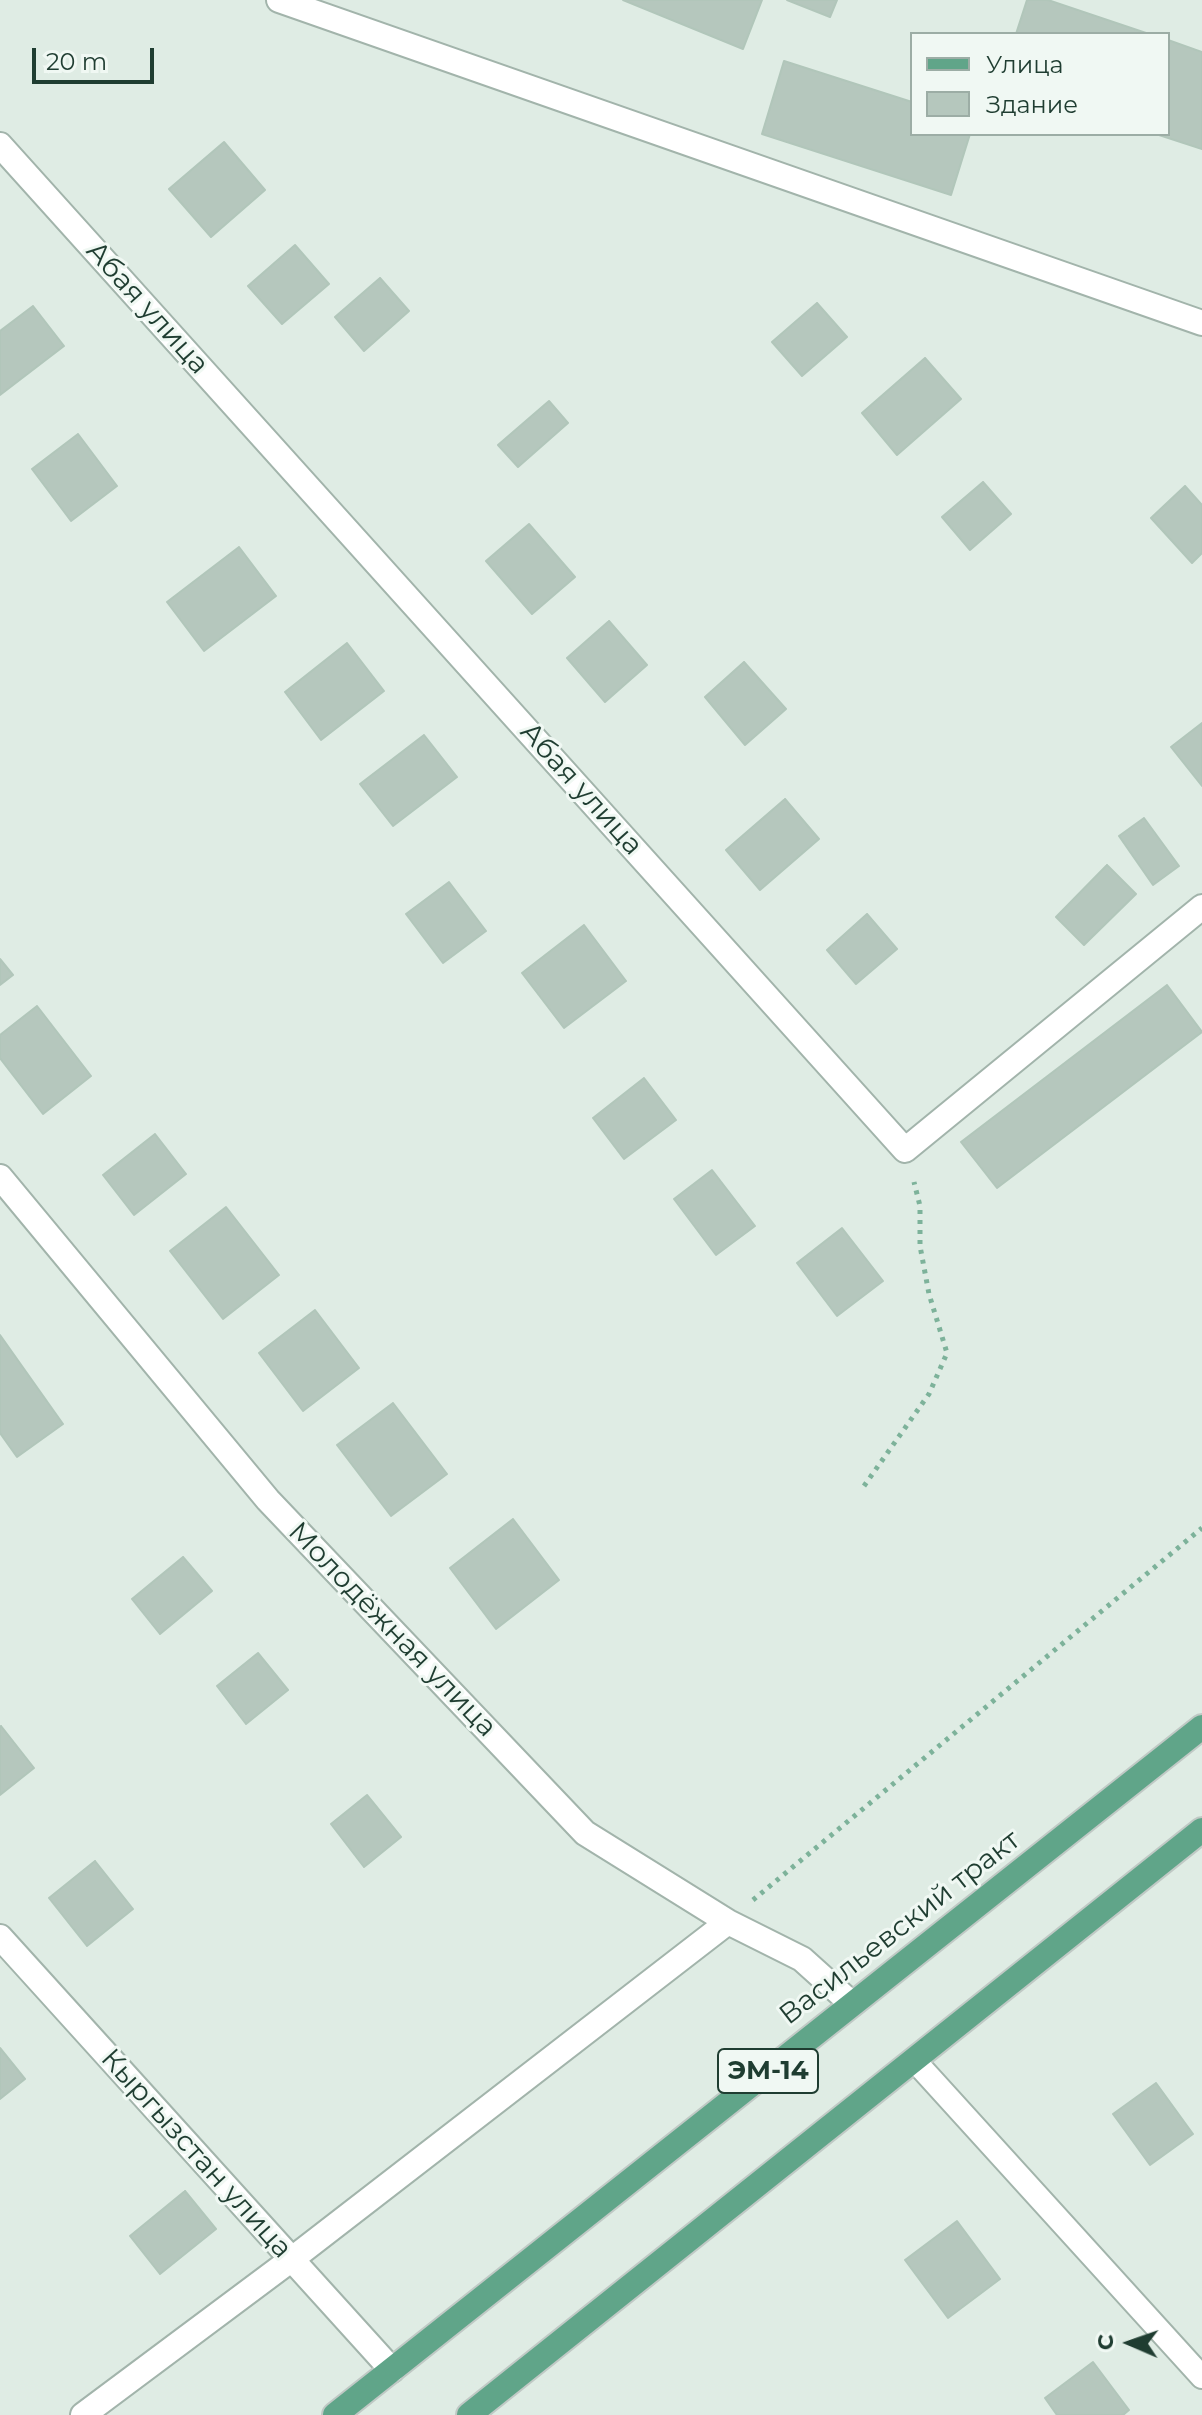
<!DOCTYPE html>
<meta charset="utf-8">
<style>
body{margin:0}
#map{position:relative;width:1202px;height:2415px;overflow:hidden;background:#dfece4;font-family:Montserrat,sans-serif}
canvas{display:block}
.legend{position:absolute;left:910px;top:32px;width:260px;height:104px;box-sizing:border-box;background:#f0f8f3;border:2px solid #9cada5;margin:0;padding:10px 14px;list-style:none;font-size:24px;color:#1f3d31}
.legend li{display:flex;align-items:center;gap:16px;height:40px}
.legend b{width:40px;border:2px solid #9cada5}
.north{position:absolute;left:1090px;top:2303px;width:80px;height:80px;-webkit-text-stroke:6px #f0f8f3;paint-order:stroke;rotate:272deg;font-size:22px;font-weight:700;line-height:32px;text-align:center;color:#1f3d31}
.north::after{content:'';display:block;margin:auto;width:28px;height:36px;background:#1f3d31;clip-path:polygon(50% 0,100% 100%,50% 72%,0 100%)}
.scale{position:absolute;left:32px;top:48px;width:122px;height:36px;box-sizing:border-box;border:4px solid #1f3d31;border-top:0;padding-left:10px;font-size:24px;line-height:28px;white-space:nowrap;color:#1f3d31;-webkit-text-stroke:6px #f0f8f3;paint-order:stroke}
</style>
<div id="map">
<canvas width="1202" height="2415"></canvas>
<ul class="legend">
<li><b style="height:10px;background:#60a589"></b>Улица</li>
<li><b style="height:22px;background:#b5c7bd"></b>Здание</li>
</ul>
<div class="north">С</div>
<div class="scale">20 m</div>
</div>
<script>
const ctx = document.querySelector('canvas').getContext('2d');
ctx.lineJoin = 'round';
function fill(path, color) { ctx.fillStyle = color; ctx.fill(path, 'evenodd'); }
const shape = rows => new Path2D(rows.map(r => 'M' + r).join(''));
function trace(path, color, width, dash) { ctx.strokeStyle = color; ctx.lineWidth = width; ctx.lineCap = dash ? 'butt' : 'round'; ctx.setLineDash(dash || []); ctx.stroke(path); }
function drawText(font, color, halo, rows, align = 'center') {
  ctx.font = font + ' Montserrat,sans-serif'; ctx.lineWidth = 6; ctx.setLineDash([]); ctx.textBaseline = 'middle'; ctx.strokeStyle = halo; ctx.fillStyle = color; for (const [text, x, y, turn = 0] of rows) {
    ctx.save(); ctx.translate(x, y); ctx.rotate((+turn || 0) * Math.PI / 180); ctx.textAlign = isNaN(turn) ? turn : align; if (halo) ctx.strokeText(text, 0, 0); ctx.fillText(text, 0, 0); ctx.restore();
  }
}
const building = shape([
 [623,0,762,0,743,49,623,0],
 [787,0,837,0,830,17,787,0],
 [1027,0,1048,0,1149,34,1016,34,1027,0],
 [1168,40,1202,52,1202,149,1156,134,1168,134,1168,40],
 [784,61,912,102,912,134,970,134,951,195,762,134,784,61],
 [224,142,265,190,211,237,169,189,224,142],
 [295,245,329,284,282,324,248,286,295,245],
 [380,278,409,311,364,351,335,317,380,278],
 [817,303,847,337,802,376,772,342,817,303],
 [33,306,64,346,0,395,0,331,33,306],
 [925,358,961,399,897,455,862,413,925,358],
 [549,401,568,423,518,467,498,445,549,401],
 [78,434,117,486,71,521,32,469,78,434],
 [983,482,1011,514,970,550,942,517,983,482],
 [1185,486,1202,505,1202,553,1192,563,1151,518,1185,486],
 [529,524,575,577,532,614,486,561,529,524],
 [239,547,276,596,204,651,167,602,239,547],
 [609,621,647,665,605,702,567,658,609,621],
 [347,643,384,691,321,740,285,692,347,643],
 [744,662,786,709,745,745,705,697,744,662],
 [1202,723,1202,786,1171,747,1202,723],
 [424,735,457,777,393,826,360,784,424,735],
 [785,799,819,839,760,890,726,850,785,799],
 [1144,818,1179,866,1153,885,1119,836,1144,818],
 [1107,865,1136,894,1084,945,1056,917,1107,865],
 [449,882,486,931,443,963,406,914,449,882],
 [867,914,897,949,856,984,827,950,867,914],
 [584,925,626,981,564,1028,522,973,584,925],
 [0,959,13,975,0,985,0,959],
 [1167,985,1202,1032,997,1188,961,1142,1167,985],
 [37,1006,91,1076,43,1114,0,1058,0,1035,37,1006],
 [644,1078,676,1120,624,1159,593,1118,644,1078],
 [155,1134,186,1174,134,1215,103,1175,155,1134],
 [712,1170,755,1226,716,1255,674,1199,712,1170],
 [226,1207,279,1275,223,1319,170,1251,226,1207],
 [842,1228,883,1281,837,1316,797,1263,842,1228],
 [315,1310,359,1368,303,1411,259,1353,315,1310],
 [0,1335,63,1424,17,1457,0,1433,0,1335],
 [393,1403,447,1474,391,1516,337,1445,393,1403],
 [513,1519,559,1580,496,1629,450,1568,513,1519],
 [183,1557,212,1591,160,1634,132,1599,183,1557],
 [258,1653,288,1690,246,1724,217,1686,258,1653],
 [1,1726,34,1768,0,1795,0,1727,1,1726],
 [367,1795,401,1837,364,1867,331,1824,367,1795],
 [95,1861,133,1909,87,1946,49,1898,95,1861],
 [0,2048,25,2079,0,2099,0,2048],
 [1156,2083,1193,2134,1150,2165,1113,2114,1156,2083],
 [185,2191,216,2229,160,2274,130,2236,185,2191],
 [957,2221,1000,2279,948,2318,905,2260,957,2221],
 [1093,2362,1129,2410,1123,2415,1057,2415,1045,2398,1093,2362]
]);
const path = shape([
 [864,1486,929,1394,947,1353,929,1294,920,1246,920,1206,914,1182],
 [753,1900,1202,1528]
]);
const service = shape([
 [914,2060,1202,2377]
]);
const minor = shape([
 [0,145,905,1150,1202,907],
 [0,1177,268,1500,585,1833,728,1922,802,1959,852,2004],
 [0,1937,392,2370],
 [83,2415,292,2259,728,1922]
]);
const tertiary = shape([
 [279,0,1202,323]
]);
const primary = shape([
 [335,2415,1202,1727],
 [469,2415,1202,1830]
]);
const shields = [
 [768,2071,100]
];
const shieldNames = [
 ["ЭМ-14",768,2071]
];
const streetNames = [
 ["Абая улица",147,308,48],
 ["Абая улица",581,789,48],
 ["Молодёжная улица",392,1630,46],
 ["Васильевский тракт",900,1928,-38],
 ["Кыргызстан улица",196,2154,48]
];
fill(building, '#b5c7bd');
trace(building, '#b1c6ba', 2);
trace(service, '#a2b4ab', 26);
trace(minor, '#a2b4ab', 28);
trace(tertiary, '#a2b4ab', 28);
trace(primary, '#c0c9c5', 28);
trace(path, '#7db29a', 5, [4, 6]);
trace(service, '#fff', 22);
trace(minor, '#fff', 24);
trace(tertiary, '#fff', 24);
trace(primary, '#60a589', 24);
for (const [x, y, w] of shields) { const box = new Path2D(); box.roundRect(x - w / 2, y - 22, w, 44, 6); ctx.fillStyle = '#f0f8f3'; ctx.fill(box); trace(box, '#1f3d31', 2); }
drawText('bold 26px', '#1f3d31', null, shieldNames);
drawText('28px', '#1f3d31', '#f0f8f3', streetNames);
</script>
